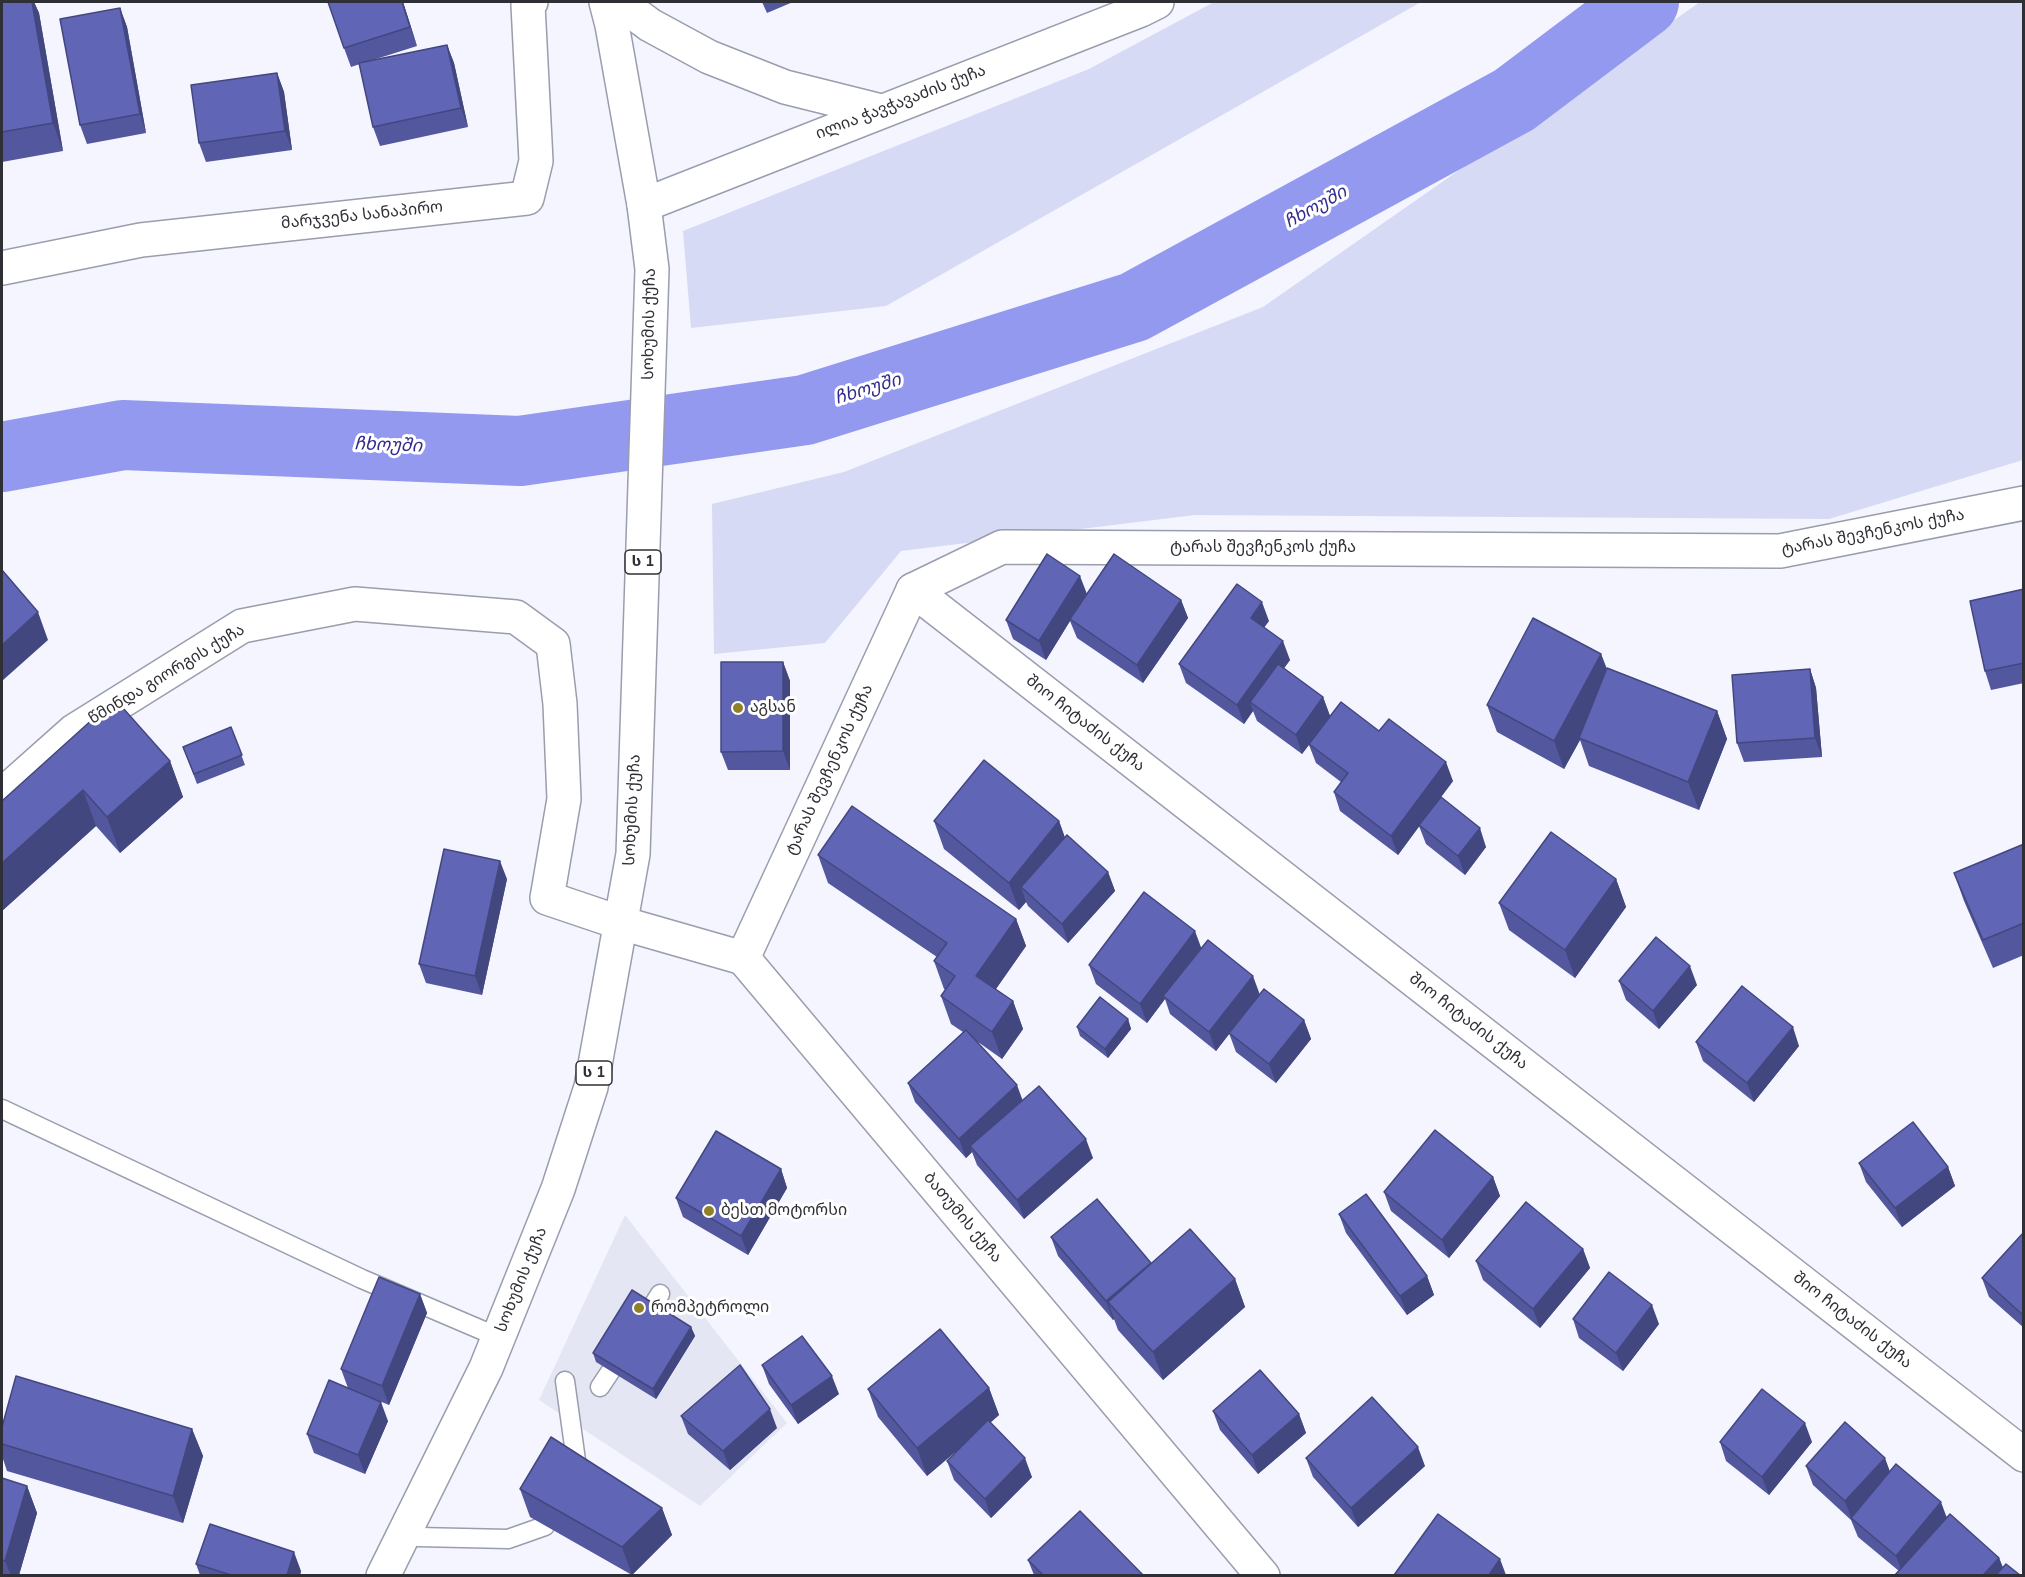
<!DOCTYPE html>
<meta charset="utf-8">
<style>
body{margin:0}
#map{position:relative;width:2025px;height:1577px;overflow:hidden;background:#f4f5ff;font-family:"Nunito Sans",sans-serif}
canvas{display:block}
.frame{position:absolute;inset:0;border:3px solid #2f3036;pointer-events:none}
</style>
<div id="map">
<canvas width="2025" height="1577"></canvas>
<div class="frame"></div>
</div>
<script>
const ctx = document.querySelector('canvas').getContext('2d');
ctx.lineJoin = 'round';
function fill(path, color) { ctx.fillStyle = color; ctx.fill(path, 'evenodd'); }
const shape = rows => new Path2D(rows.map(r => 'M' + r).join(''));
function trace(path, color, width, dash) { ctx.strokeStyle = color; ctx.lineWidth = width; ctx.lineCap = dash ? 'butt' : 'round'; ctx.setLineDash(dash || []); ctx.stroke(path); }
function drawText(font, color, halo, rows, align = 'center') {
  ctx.font = font + ' "Nunito Sans","Noto Sans Georgian",sans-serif'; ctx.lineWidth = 6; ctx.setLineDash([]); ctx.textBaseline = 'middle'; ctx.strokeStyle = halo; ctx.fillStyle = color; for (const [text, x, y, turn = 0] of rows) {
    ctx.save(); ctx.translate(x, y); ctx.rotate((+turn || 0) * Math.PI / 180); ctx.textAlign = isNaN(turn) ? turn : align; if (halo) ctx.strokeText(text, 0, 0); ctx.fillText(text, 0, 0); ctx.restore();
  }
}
const built = shape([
 [625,1215,787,1423,700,1506,539,1400]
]);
const green = shape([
 [1214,2,1421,2,886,306,691,328,683,231,1089,69],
 [1700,2,2023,2,2023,460,1829,519,1195,515,901,551,825,643,714,654,712,504,844,472,1263,307]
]);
const river = shape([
 [2,457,123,435,520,451,805,410,1134,307,1514,100,1644,2]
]);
const lane = shape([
 [2,1109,362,1279,498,1337],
 [642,1323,660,1294],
 [565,1381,578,1475],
 [600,1387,624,1351],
 [418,1537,508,1539,545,1526]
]);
const street = shape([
 [2,268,141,240,527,198,536,161,528,5,531,2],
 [913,590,1002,547,1780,551,2024,503],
 [2,795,74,731,242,626,355,604,516,617,553,644,560,704,564,799,547,898,621,923],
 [743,958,1263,1576]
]);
const secondary = shape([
 [619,2,650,25,709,57,785,87,881,111],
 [644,205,1141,10,1157,2],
 [621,923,743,958,913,590,2024,1455]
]);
const highway = shape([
 [383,1576,486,1368,558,1189,591,1087,633,854,652,269,644,205,612,25,606,2]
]);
const wall = shape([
 [2,2,34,2,39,13,63,151,2,162],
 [403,2,417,46,373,60,447,45,454,63,468,127,380,146,373,127,360,64,351,67,344,48],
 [762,2,793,2,767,13],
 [120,8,127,27,146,133,87,144,80,125],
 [277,73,284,92,292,150,206,162,199,143],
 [2024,589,2024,683,1991,690,1985,671],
 [1087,594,1181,600,1188,618,1143,683,1077,638,1070,621,1046,660,1013,639,1006,620],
 [1269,621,1264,627,1290,660,1284,668,1323,697,1330,716,1379,731,1453,781,1441,797,1486,847,1465,875,1426,844,1419,826,1398,855,1340,811,1334,792,1341,782,1316,763,1309,745,1302,754,1257,721,1253,711,1244,724,1186,683,1179,664],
 [1601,654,1607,669,1717,711,1727,739,1699,810,1589,766,1580,740,1564,769,1497,732,1487,705],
 [783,662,790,681,790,770,728,770,721,752],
 [1810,669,1816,688,1822,757,1744,762,1737,743],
 [231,727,245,765,197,784,183,747],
 [170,761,183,797,120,853,96,826,2,911,2,801],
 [934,821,1059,821,1065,838,1108,872,1115,891,1068,943,1028,906,1026,902,1019,910,944,849],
 [2024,844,2024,955,1993,968,1964,901,1954,873],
 [818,855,1016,919,1026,946,996,989,1013,1001,1023,1029,1002,1059,978,1042,1022,1100,1093,1158,1024,1219,977,1165,972,1152,966,1158,915,1102,908,1083,963,1032,951,1024,941,996,946,990,944,989,934,961,937,957,828,883],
 [507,879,482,995,426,983,419,964],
 [1616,879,1626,907,1575,978,1509,930,1499,903],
 [1201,948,1259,995,1304,1020,1311,1039,1276,1083,1236,1052,1229,1033,1216,1051,1170,1014,1165,999,1147,1023,1096,984,1089,965],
 [1619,981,1697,985,1659,1029,1626,1000],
 [1128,1019,1131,1029,1108,1058,1080,1036,1077,1027],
 [1696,1042,1799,1046,1754,1102,1703,1061],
 [1859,1163,1948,1167,1955,1186,1902,1227,1866,1182],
 [781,1169,787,1188,748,1255,683,1217,676,1198],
 [1493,1177,1500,1196,1449,1258,1391,1211,1384,1192],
 [1339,1214,1427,1276,1434,1295,1407,1315,1346,1233],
 [2024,1232,2024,1328,1989,1297,1982,1278],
 [1051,1237,1151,1264,1235,1279,1245,1307,1163,1380,1118,1330,1114,1319,1113,1320,1058,1256],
 [1583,1249,1590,1268,1540,1328,1483,1280,1476,1261],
 [420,1294,427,1313,389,1405,348,1388,341,1369],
 [1573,1319,1659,1324,1623,1371,1579,1338],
 [691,1327,695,1336,656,1399,596,1362,593,1353],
 [762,1365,839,1394,798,1424,769,1384],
 [989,1388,999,1415,990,1423,1032,1477,991,1518,954,1480,947,1461,962,1446,927,1476,878,1417,868,1389],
 [1213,1411,1299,1414,1306,1433,1258,1474,1220,1430],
 [681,1416,777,1428,730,1470,688,1434],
 [388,1421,365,1474,314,1453,307,1434],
 [2,1427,192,1429,203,1456,183,1523,7,1471,2,1456],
 [1720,1442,1812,1442,1769,1495,1726,1461],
 [1306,1458,1425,1466,1358,1527,1313,1477],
 [1806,1466,1890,1472,1999,1558,2003,1568,1899,1571,1858,1537,1851,1520,1813,1485],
 [2,1478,27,1486,37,1513,19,1575,2,1575],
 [520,1489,662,1508,672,1535,632,1575,530,1517],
 [1028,1560,1143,1575,1034,1575],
 [196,1564,301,1571,300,1575,200,1575]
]);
const shadedWall = shape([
 [32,2,34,2,39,13,63,151,53,123],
 [402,2,403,2,417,46,410,27],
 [120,8,127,27,146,133,140,114],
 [447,45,454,63,468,127,461,108],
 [277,73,284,92,292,150,285,131],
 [1080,576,1087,594,1070,619,1070,621,1046,660,1039,641],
 [1181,600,1188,618,1143,683,1137,665],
 [1262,602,1269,621,1258,636,1251,618],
 [38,612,48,640,2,681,2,645],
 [1283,641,1290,660,1256,707,1250,702,1253,711,1244,724,1237,705],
 [1601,654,1611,681,1579,738,1580,740,1564,769,1554,741],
 [783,662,790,681,790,770,783,751],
 [1810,669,1816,688,1822,757,1815,738],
 [1323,697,1330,716,1302,754,1296,735],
 [1717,711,1727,739,1699,810,1688,782],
 [170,761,183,797,120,853,107,817],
 [1446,762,1453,781,1398,855,1391,836],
 [83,790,96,826,2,911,2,863],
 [1059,821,1069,849,1021,887,1026,902,1019,910,1009,883],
 [1480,828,1486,847,1465,875,1458,856],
 [500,861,507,879,482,995,475,976],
 [1108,872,1115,891,1068,943,1062,924],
 [1616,879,1626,907,1575,978,1565,950],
 [1016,919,1026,946,986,1003,976,976],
 [1195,931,1202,950,1163,996,1165,999,1147,1023,1140,1004],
 [1690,966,1697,985,1659,1029,1653,1011],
 [1253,976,1260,995,1216,1051,1209,1032],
 [1013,1001,1023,1029,1002,1059,992,1032],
 [1128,1019,1131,1029,1108,1058,1105,1049],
 [1304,1020,1311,1039,1276,1083,1269,1064],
 [1793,1027,1799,1046,1754,1102,1747,1083],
 [1017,1085,1024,1104,970,1146,972,1152,966,1158,959,1139],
 [1086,1139,1093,1158,1024,1219,1017,1200],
 [1948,1167,1955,1186,1902,1227,1895,1208],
 [781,1169,787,1188,748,1255,741,1236],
 [1493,1177,1500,1196,1449,1258,1442,1240],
 [1583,1249,1590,1268,1540,1328,1533,1309],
 [1151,1263,1158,1282,1108,1302,1114,1319,1113,1320,1106,1301],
 [1427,1276,1434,1295,1407,1315,1400,1296],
 [1235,1279,1245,1307,1163,1380,1153,1352],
 [420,1294,427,1313,389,1405,382,1386],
 [1652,1305,1659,1324,1623,1371,1616,1353],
 [691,1327,695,1336,656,1399,653,1389],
 [832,1376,839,1394,798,1424,791,1405],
 [989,1388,999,1415,927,1476,917,1448],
 [381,1402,388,1421,365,1474,358,1455],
 [770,1409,777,1428,730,1470,723,1451],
 [1299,1414,1306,1433,1258,1474,1252,1455],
 [1805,1423,1812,1442,1769,1495,1762,1477],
 [192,1429,203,1456,183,1523,173,1496],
 [1418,1447,1425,1466,1358,1527,1351,1508],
 [1025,1458,1032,1477,991,1518,985,1499],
 [1885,1458,1892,1477,1852,1520,1845,1501],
 [27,1486,37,1513,19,1575,11,1575,5,1561],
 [1941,1502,1948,1521,1903,1575,1896,1556],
 [662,1508,672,1535,632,1575,622,1547],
 [294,1552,301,1571,300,1575,287,1575],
 [1999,1558,2006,1575,1983,1575],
 [1500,1559,1506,1575,1489,1575]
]);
const building = shape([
 [2,2,32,2,53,123,2,132,2,2],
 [328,2,402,2,410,27,344,48,328,2],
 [120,8,140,114,80,125,60,19,120,8],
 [447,45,461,108,373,127,359,63,447,45],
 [277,73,285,131,199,143,191,85,277,73],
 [1047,554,1080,576,1039,641,1006,620,1047,554],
 [1114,554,1181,600,1137,665,1070,619,1114,554],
 [2,570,38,612,2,645,2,570],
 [1237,584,1262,602,1251,618,1283,641,1237,705,1179,664,1237,584],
 [2024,589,2024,663,1985,671,1970,601,2024,589],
 [1533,618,1601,654,1554,741,1487,705,1533,618],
 [721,662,783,662,783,751,721,752,721,662],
 [1278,664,1323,697,1296,735,1250,702,1278,664],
 [1607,668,1717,711,1688,782,1579,738,1607,668],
 [1810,669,1815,738,1737,743,1732,675,1810,669],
 [115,699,170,761,107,817,83,790,2,863,2,801,115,699],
 [1341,702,1379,731,1389,719,1446,762,1391,836,1334,792,1348,773,1309,744,1341,702],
 [231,727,242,755,194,774,183,747,231,727],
 [984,760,1059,821,1009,883,934,821,984,760],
 [1441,797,1480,828,1458,856,1419,825,1441,797],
 [852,806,1016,919,976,976,1013,1001,992,1032,941,996,955,976,934,961,947,943,818,855,852,806],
 [1551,832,1616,879,1565,950,1499,903,1551,832],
 [1067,835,1108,872,1062,924,1021,887,1067,835],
 [2024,844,2024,923,1983,940,1954,873,2024,844],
 [444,849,500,861,475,976,419,964,444,849],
 [1144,892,1195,931,1140,1004,1089,965,1144,892],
 [1656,937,1690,966,1653,1011,1619,981,1656,937],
 [1208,940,1253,976,1209,1032,1163,996,1208,940],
 [1742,986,1793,1027,1747,1083,1696,1042,1742,986],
 [1264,989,1304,1020,1269,1064,1229,1033,1264,989],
 [1100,997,1128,1019,1105,1049,1077,1027,1100,997],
 [966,1030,1017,1085,959,1139,908,1083,966,1030],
 [1039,1086,1086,1139,1017,1200,970,1146,1039,1086],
 [1913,1122,1948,1167,1895,1208,1859,1163,1913,1122],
 [1435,1130,1493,1177,1442,1240,1384,1192,1435,1130],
 [716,1131,781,1169,741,1236,676,1198,716,1131],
 [1366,1194,1427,1276,1400,1296,1339,1214,1366,1194],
 [1097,1199,1151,1263,1106,1301,1051,1237,1097,1199],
 [1526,1202,1583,1249,1533,1309,1476,1261,1526,1202],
 [1190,1229,1235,1279,1153,1352,1108,1302,1190,1229],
 [2024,1232,2024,1316,1982,1278,2024,1232],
 [1609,1272,1652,1305,1616,1353,1573,1319,1609,1272],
 [379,1277,420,1294,382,1386,341,1369,379,1277],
 [632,1290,691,1327,653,1389,593,1353,632,1290],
 [940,1329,989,1388,917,1448,868,1389,940,1329],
 [802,1336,832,1376,791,1405,762,1365,802,1336],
 [740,1365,770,1409,723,1451,681,1416,740,1365],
 [1260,1370,1299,1414,1252,1455,1213,1411,1260,1370],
 [16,1376,192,1429,173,1496,2,1444,2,1427,16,1376],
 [329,1380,381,1402,358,1455,307,1434,329,1380],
 [1762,1389,1805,1423,1762,1477,1720,1442,1762,1389],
 [1372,1397,1418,1447,1351,1508,1306,1458,1372,1397],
 [988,1420,1025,1458,985,1499,947,1461,988,1420],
 [1845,1422,1885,1458,1845,1501,1806,1466,1845,1422],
 [551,1437,662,1508,622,1547,520,1489,551,1437],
 [1896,1464,1941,1502,1896,1556,1851,1518,1896,1464],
 [2,1478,27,1486,5,1561,2,1560,2,1478],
 [1080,1511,1143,1575,1043,1575,1028,1560,1080,1511],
 [1438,1514,1500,1559,1489,1575,1394,1575,1438,1514],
 [1950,1514,1999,1558,1983,1575,1895,1575,1950,1514],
 [210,1524,294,1552,287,1575,231,1575,196,1564,210,1524],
 [2006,1564,2020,1575,1996,1575,2006,1564]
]);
const markers = [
 [738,708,6,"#908027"],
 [709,1211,6,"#908027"],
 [639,1308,6,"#908027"]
];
const shields = [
 [643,562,36],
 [594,1073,36]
];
const shieldNames = [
 ["ს 1",643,562],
 ["ს 1",594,1073]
];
const streetNames = [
 ["ილია ჭავჭავაძის ქუჩა",901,103,-21],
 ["მარჯვენა სანაპირო",362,216,-6],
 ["სოხუმის ქუჩა",650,324,-89],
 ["ტარას შევჩენკოს ქუჩა",1873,533,-11],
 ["ტარას შევჩენკოს ქუჩა",1263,548],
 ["წმინდა გიორგის ქუჩა",167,675,-31],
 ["შიო ჩიტაძის ქუჩა",1085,724,38],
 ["ტარას შევჩენკოს ქუჩა",830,770,-65],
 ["სოხუმის ქუჩა",633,810,-87],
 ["შიო ჩიტაძის ქუჩა",1468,1022,38],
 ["ბათუმის ქუჩა",962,1218,50],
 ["სოხუმის ქუჩა",522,1280,-68],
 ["შიო ჩიტაძის ქუჩა",1852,1321,38]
];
const poiNames = [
 ["აგსან",750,708],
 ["ბესთ მოტორსი",721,1211],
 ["რომპეტროლი",651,1308]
];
const waterNames = [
 ["ჩხოუში",1316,208,-29],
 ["ჩხოუში",868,390,-17],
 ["ჩხოუში",388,446,2]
];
fill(built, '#e4e6f4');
fill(green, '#d6daf5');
trace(river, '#9299ef', 70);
trace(lane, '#9a9dac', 21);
trace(street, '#9a9dac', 36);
trace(secondary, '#9a9dac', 36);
trace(highway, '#9a9dac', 36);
trace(lane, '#fff', 18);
trace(street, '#fff', 33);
trace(secondary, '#fff', 33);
trace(highway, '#fff', 33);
fill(wall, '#53579d');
fill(shadedWall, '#43477f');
fill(building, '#6065b6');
trace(building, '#43477f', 1.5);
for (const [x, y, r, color] of markers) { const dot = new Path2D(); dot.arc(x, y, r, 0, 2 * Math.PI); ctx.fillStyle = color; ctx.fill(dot); trace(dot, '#fff', 2); }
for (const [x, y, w] of shields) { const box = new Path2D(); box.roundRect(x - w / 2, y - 12, w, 24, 4.5); ctx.fillStyle = '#fff'; ctx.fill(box); trace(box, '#2f3036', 1.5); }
drawText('bold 15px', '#2f3036', null, shieldNames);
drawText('16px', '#2f3036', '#fff', streetNames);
drawText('16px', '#2f3036', '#fff', poiNames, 'left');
drawText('italic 18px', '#332c8e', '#fff', waterNames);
</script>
